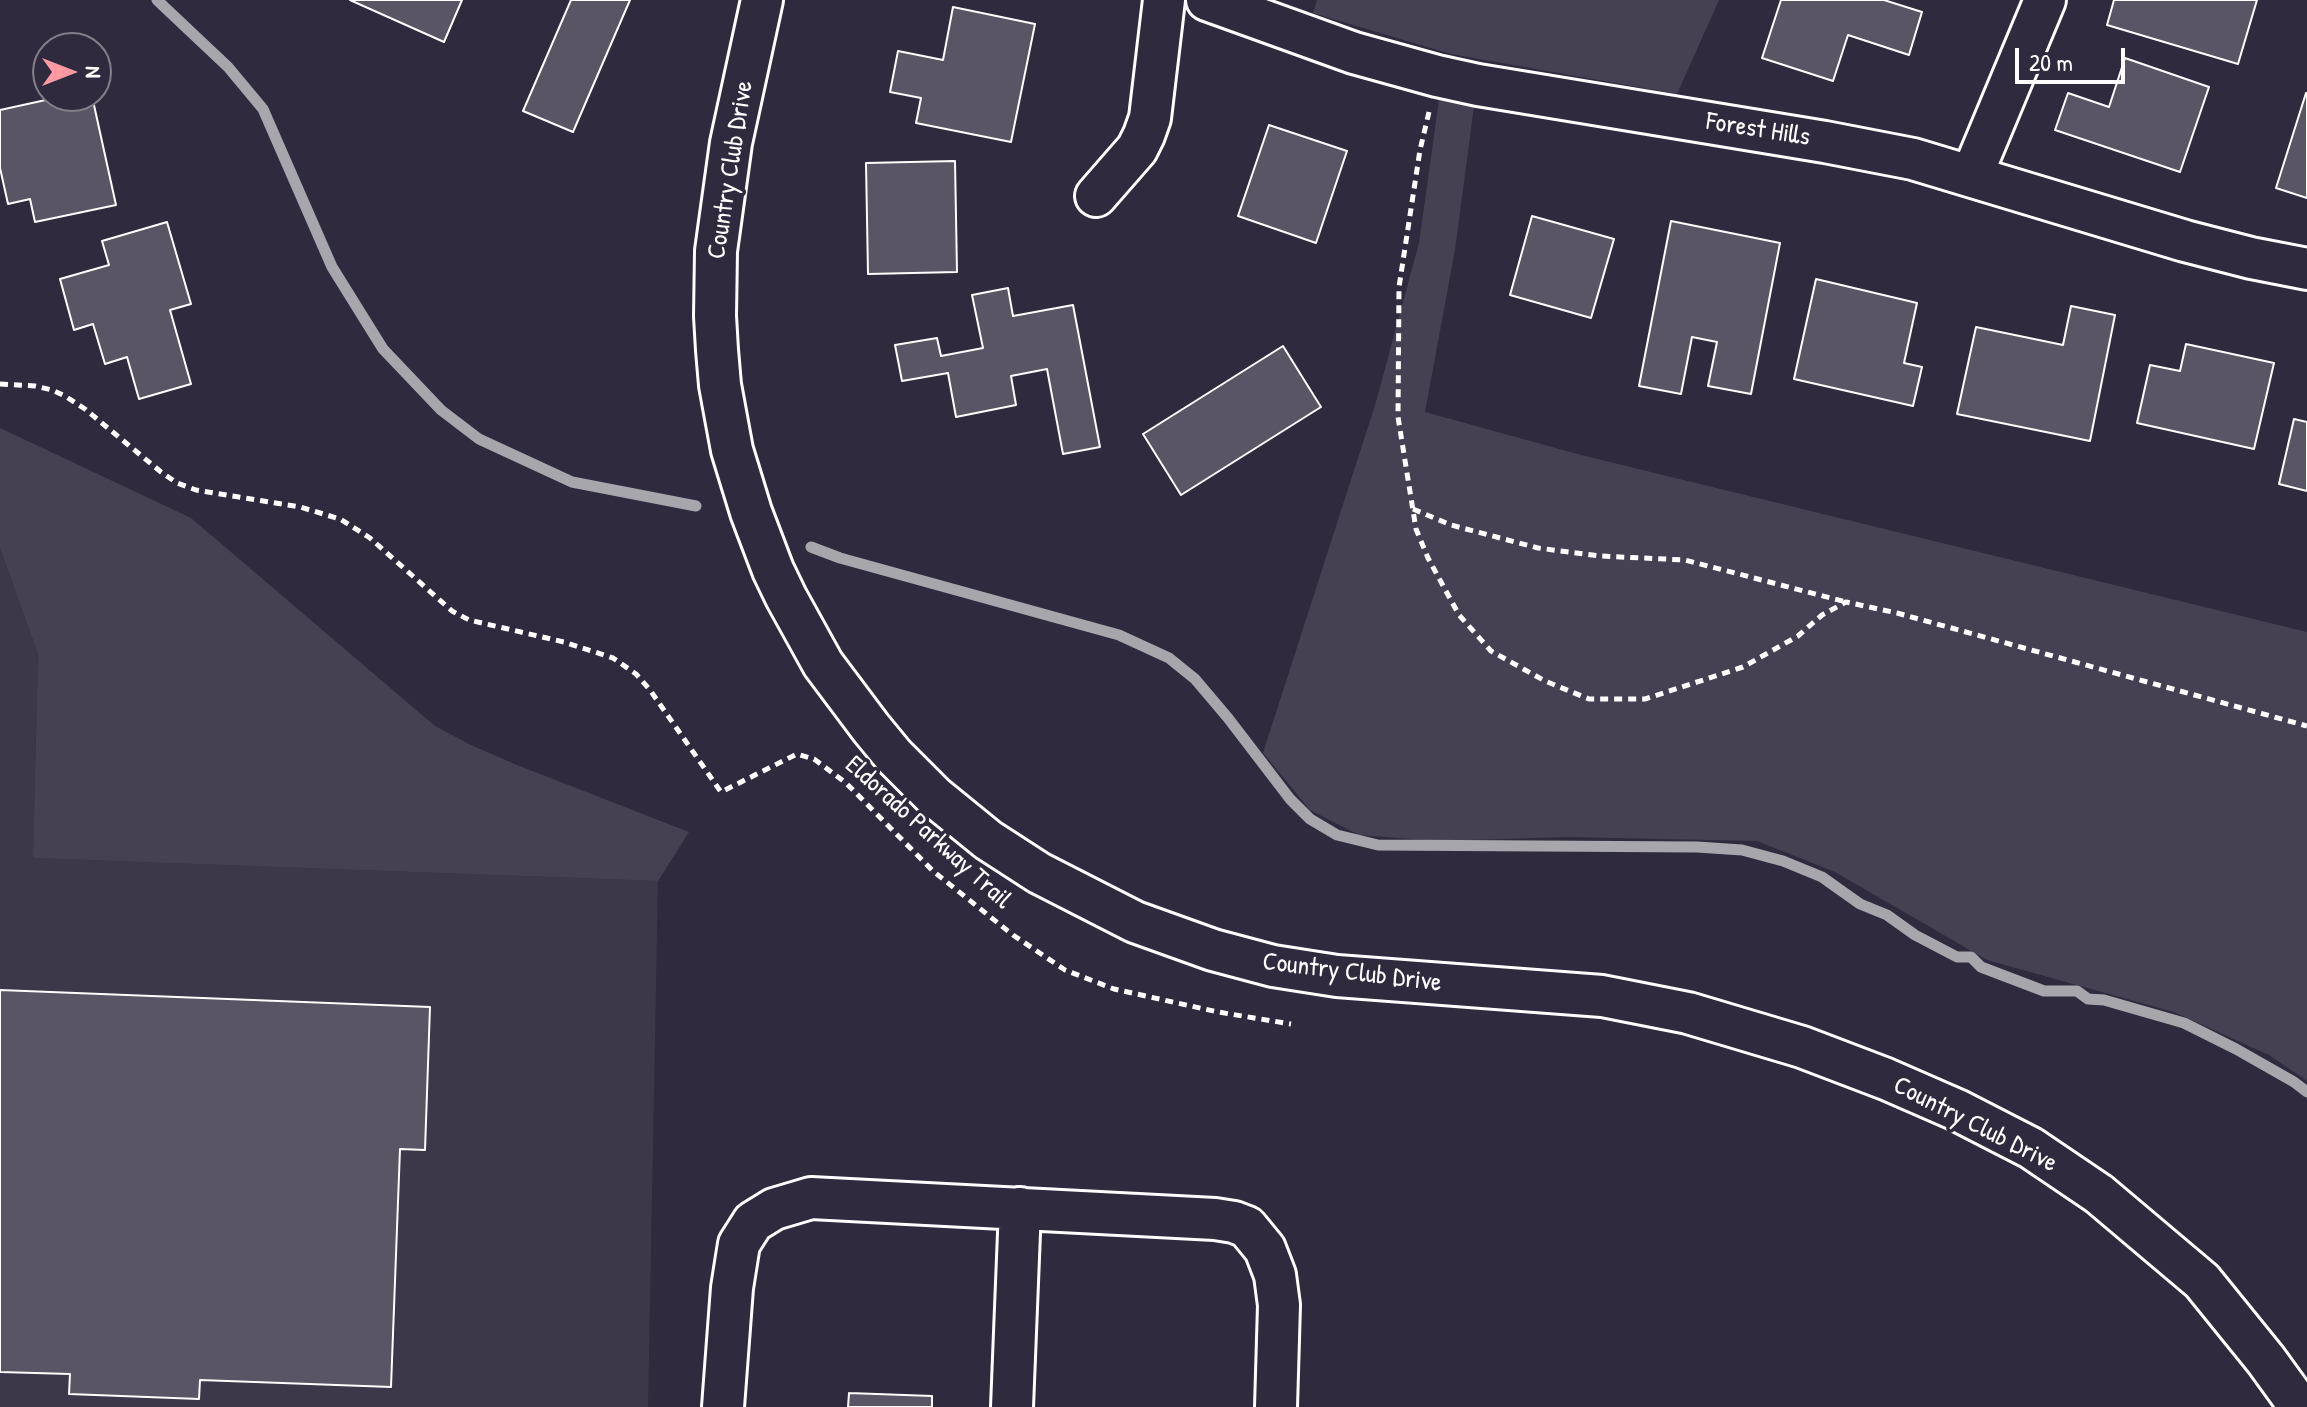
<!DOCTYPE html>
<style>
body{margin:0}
#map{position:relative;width:2307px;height:1407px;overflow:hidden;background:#2f2a3d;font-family:"Patrick Hand",sans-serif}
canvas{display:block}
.north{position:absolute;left:32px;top:32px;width:80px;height:80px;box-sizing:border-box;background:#2f2a3d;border:2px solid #827f8b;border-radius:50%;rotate:90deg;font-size:22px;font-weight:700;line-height:32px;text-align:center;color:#fff}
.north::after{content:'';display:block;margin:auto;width:28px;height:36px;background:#ff9aa2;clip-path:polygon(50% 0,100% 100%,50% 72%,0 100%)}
.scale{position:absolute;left:2015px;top:48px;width:110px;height:36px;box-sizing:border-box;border:4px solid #fff;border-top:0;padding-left:10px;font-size:24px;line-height:28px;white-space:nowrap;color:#fff;-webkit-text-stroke:6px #2f2a3d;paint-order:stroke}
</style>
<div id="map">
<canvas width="2307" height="1407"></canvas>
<div class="north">N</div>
<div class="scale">20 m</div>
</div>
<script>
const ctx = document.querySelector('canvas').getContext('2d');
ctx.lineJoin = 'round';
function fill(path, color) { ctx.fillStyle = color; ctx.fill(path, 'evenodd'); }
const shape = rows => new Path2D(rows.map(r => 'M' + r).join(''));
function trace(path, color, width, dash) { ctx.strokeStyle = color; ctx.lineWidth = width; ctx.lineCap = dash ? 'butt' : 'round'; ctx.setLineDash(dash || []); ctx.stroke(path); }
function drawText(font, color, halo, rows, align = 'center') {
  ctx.font = font + ' "Patrick Hand",sans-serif'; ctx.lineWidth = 7; ctx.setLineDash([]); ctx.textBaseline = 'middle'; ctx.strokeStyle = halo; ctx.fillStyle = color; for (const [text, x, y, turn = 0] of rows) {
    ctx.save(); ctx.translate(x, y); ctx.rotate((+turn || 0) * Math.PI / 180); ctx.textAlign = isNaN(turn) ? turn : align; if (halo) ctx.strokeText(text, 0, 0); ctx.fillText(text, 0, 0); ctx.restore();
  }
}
const built = shape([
 [0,548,38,654,33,858,658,881,648,1407,0,1407]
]);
const green = shape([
 [1317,0,1719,0,1677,94,1451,54,1313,13],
 [1439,100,1474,106,1455,250,1425,412,1581,455,2307,632,2307,1081,2269,1055,2174,1012,1987,960,1835,872,1757,841,1567,837,1438,841,1359,835,1310,810,1263,753,1376,402,1419,243],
 [0,428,191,518,435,726,473,746,517,765,689,832,658,881,33,858,38,654,0,548]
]);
const stream = shape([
 [157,0,228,67,263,109,332,267,383,349,441,410,479,439,572,482,696,506],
 [811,547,840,558,1119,635,1169,658,1195,679,1228,718,1290,799,1310,819,1337,835,1378,845,1697,847,1742,850,1783,861,1822,877,1860,904,1887,915,1915,935,1957,957,1971,957,1981,967,2044,991,2077,991,2088,999,2104,1000,2184,1023,2236,1049,2294,1082,2307,1092]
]);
const building = shape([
 [350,0,462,0,444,42,350,0],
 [571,0,630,0,573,132,523,111,571,0],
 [1781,0,1884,0,1922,12,1909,55,1848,35,1833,81,1762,58,1781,0],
 [2114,0,2257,0,2238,64,2107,25,2114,0],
 [953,7,1035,24,1011,142,916,123,921,98,890,92,898,51,943,60,953,7],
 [2125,58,2209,87,2180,172,2055,130,2068,93,2109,107,2125,58],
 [2306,93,2307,93,2307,198,2276,188,2306,93],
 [64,96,92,96,116,205,35,222,30,199,8,204,0,168,0,110,64,96],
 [1269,125,1347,151,1316,243,1238,216,1269,125],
 [955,161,957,272,868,274,866,163,955,161],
 [1532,216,1614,239,1591,318,1510,295,1532,216],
 [1671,221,1780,243,1751,394,1708,386,1717,342,1692,337,1681,394,1639,386,1671,221],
 [167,222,191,304,170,310,191,384,139,399,127,357,105,364,93,324,74,330,60,279,109,265,102,241,167,222],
 [1816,279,1917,303,1904,363,1922,367,1913,406,1794,379,1816,279],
 [1008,288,1013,316,1073,305,1100,447,1063,454,1047,369,1011,376,1016,405,956,417,948,373,902,381,895,345,937,338,941,356,983,348,972,295,1008,288],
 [2071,306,2115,315,2090,441,1957,414,1976,327,2063,345,2071,306],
 [2186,344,2274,363,2254,449,2137,423,2150,365,2180,371,2186,344],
 [1283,346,1321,407,1181,495,1143,434,1283,346],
 [2294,419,2307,422,2307,491,2279,484,2294,419],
 [0,990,430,1007,425,1150,400,1149,391,1387,200,1380,199,1399,69,1394,70,1374,0,1372,0,990],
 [849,1393,932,1396,932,1407,848,1407,849,1393]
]);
const path = shape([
 [1429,112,1420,150,1399,287,1398,417,1416,529,1428,558,1459,615,1491,651,1545,681,1589,699,1645,699,1743,667,1798,636,1822,615,1846,602,1897,613,2307,726],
 [0,384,35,386,52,390,65,396,85,409,161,472,177,483,196,490,300,507,340,519,370,538,452,611,469,620,564,642,613,658,636,674,650,690,721,792,797,754,814,759,846,783,933,871,1013,935,1065,970,1114,989,1218,1012,1291,1024],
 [1413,509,1451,525,1538,548,1600,556,1685,560,1846,602]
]);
const minor = shape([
 [762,0,731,143,716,251,715,316,717,350,720,385,732,450,751,512,773,570,786,597,823,664,871,728,894,756,934,796,988,840,1039,873,1135,922,1213,950,1273,966,1337,976,1602,996,1688,1013,1802,1047,1886,1079,1957,1110,2031,1148,2099,1194,2202,1281,2266,1360,2300,1407],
 [1207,0,1354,53,1437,76,1478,85,1825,142,1913,159,2185,241,2251,258,2307,269],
 [1972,175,2045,0],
 [1096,196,1137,149,1144,135,1150,118,1164,0],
 [723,1407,732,1288,739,1244,753,1222,774,1209,811,1198,1215,1219,1234,1222,1247,1227,1265,1249,1275,1275,1279,1305,1276,1407],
 [1012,1407,1020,1208]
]);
const streetNames = [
 ["Forest Hills",1758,130,9],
 ["Country Club Drive",731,170,-81],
 ["Eldorado Parkway Trail",928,833,42],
 ["Country Club Drive",1352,973,7],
 ["Country Club Drive",1975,1125,27]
];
fill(built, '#3c3749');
fill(green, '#464152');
trace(stream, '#a7a6ad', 11);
fill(building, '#595564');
trace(building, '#fff', 2);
trace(minor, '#fff', 46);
trace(path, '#fff', 5, [8, 6]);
trace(minor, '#2f2a3d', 40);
drawText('26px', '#fff', '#2f2a3d', streetNames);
</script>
